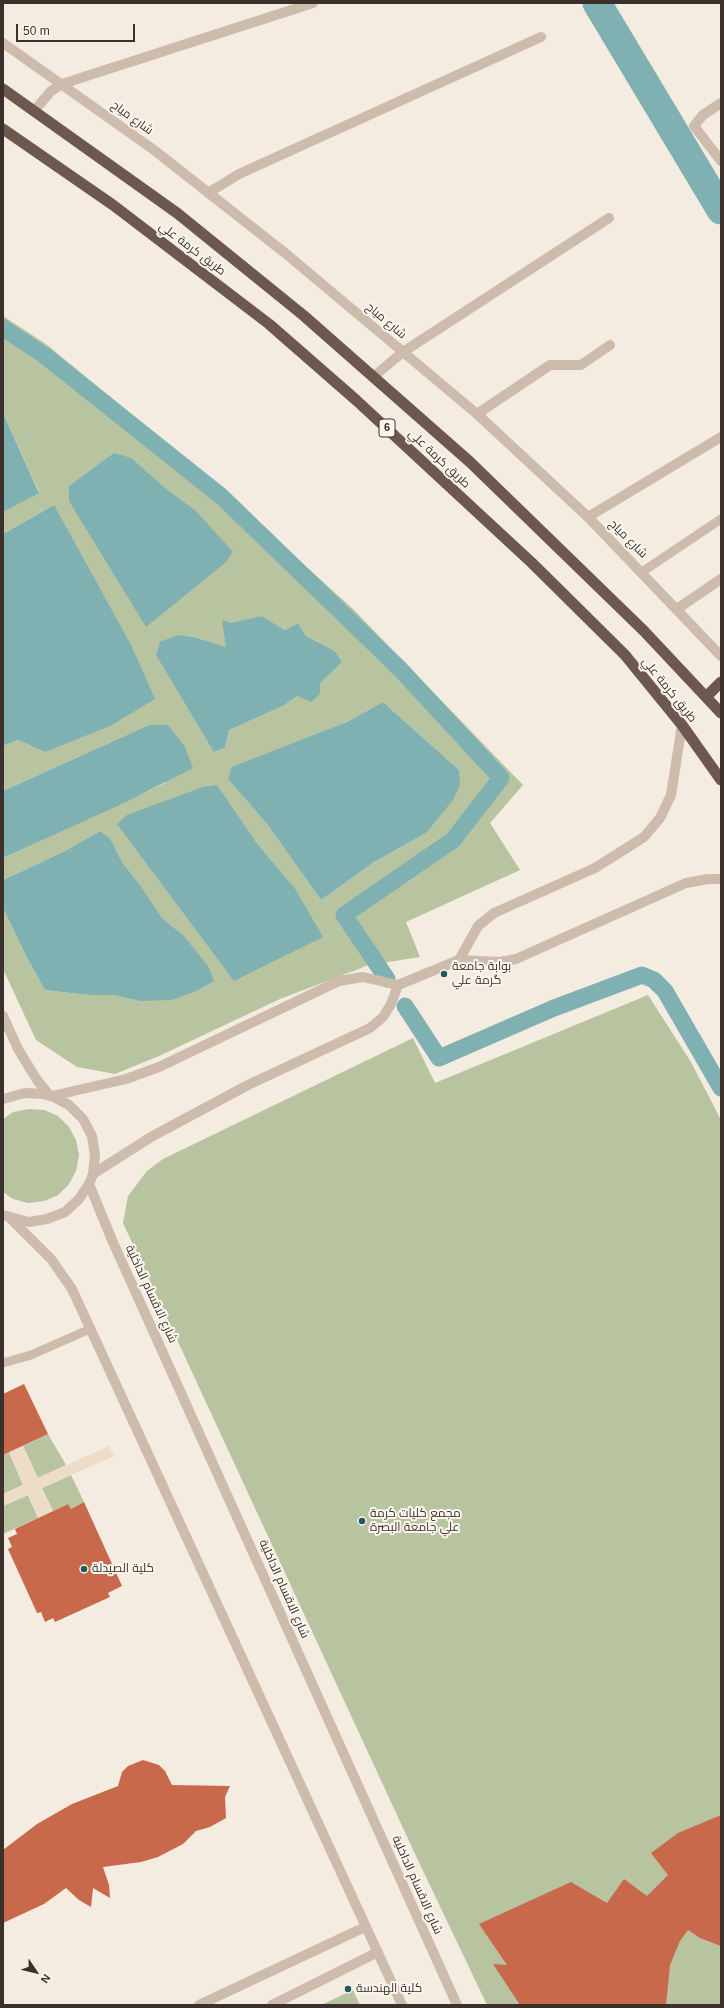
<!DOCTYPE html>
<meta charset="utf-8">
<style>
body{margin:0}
#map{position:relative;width:724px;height:2008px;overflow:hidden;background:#f4ebe1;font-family:Helvetica,sans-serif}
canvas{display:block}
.frame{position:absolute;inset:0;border:4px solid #3b302b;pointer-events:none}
.north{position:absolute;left:16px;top:1952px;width:40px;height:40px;-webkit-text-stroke:3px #fbf5ee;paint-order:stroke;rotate:125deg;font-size:11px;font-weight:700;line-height:16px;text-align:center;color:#3b302b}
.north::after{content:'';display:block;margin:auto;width:14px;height:18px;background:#3b302b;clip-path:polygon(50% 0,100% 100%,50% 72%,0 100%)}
.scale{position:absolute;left:16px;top:24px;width:119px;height:18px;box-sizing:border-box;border:2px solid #3b302b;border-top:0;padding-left:5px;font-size:12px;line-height:14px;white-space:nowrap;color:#3b302b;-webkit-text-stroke:3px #fbf5ee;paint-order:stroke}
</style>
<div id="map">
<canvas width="724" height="2008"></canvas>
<div class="frame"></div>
<div class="north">N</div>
<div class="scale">50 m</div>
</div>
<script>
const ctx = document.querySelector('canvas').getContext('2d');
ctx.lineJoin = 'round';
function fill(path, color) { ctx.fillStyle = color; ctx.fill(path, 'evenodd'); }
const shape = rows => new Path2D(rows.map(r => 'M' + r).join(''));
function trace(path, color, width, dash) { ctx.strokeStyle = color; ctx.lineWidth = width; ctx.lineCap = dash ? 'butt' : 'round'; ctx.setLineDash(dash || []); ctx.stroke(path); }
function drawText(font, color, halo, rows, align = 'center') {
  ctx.font = font + ' Helvetica,Cairo,sans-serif'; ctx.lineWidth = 4; ctx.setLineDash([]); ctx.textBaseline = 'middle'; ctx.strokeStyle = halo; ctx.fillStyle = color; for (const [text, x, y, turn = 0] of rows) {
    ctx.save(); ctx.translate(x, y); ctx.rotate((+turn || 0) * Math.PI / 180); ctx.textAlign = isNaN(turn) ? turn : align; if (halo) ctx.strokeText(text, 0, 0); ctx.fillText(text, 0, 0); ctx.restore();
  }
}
const green = shape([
 [3,316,46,344,198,469,352,608,523,785,490,823,520,870,406,922,420,957,369,965,280,999,159,1056,115,1074,77,1067,36,1040,3,969,3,908,26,956,45,990,89,995,114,995,139,1001,183,935,162,918,141,886,122,862,110,838,100,831,63,852,3,880,3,858,165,783,149,725,3,791,3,746,18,740,45,752,54,505,3,534,3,512,39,492,3,413],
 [262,616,285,630,298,623,306,636,335,651,342,662,319,683,283,706,229,730,225,748,215,752,204,731,197,638,226,648,230,624],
 [383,702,459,770,426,833,374,862,321,900,267,824,228,779,298,742,347,722],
 [255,841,294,887,234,980,188,918],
 [648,995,691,1062,721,1120,721,2005,487,2005,416,1856,123,1223,128,1196,147,1171,163,1159,413,1038,435,1083],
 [29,1109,44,1110,58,1116,69,1127,76,1140,79,1155,76,1171,69,1184,58,1195,44,1201,28,1203,13,1199,3,1192,3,1119,13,1112],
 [48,1434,66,1465,38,1478,23,1446],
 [9,1452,23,1485,3,1494,3,1455],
 [71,1475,84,1502,71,1509,68,1504,53,1511,42,1488],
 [28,1495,38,1518,3,1534,3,1506],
 [353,1990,360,2005,321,2005]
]);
const plaza = shape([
 [23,1446,38,1478,109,1446,114,1456,42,1488,53,1511,38,1518,28,1495,3,1506,3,1494,23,1485,9,1452]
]);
const water = shape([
 [3,413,39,493,3,512],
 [114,453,131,458,166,489,196,511,233,552,225,563,146,627,69,501,69,486],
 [54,505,131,645,155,699,110,726,45,752,18,740,3,746,3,534],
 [262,616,285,630,298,623,306,636,335,651,342,662,320,683,320,694,311,702,298,696,283,706,229,730,225,748,214,752,156,655,160,642,178,635,197,638,226,647,222,620,231,623],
 [383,702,459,770,460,785,453,800,426,833,374,862,321,900,267,824,228,779,232,767,347,722],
 [149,725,168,725,185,747,193,768,126,802,3,858,3,791],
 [217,785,255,841,294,887,323,937,234,981,117,824,127,815,203,787],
 [100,831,110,838,122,862,141,886,162,918,183,935,208,966,214,981,194,992,171,1000,139,1001,114,995,89,995,45,990,26,956,3,908,3,880,63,852]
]);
const canal = shape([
 [3,328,44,355,222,497,399,668,501,778,453,840,344,915,387,979],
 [405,1006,439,1058,554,1008,642,975,654,980,665,991,721,1088]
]);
const river = shape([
 [597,3,721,210]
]);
const building = shape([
 [24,1384,48,1434,3,1455,3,1394],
 [84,1502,122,1586,108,1593,110,1597,55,1622,53,1618,45,1622,41,1612,37,1613,8,1549,12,1547,8,1538,17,1534,15,1529,68,1504,71,1509],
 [143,1760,159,1765,165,1771,172,1785,230,1786,225,1797,226,1818,210,1827,196,1831,183,1844,158,1857,141,1862,103,1867,109,1885,110,1898,93,1888,91,1907,79,1900,66,1888,44,1904,3,1923,3,1850,37,1824,72,1804,118,1786,122,1772,128,1766],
 [721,1815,721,1946,700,1938,688,1930,680,1941,670,1965,666,2005,520,2005,493,1964,507,1965,479,1924,571,1882,607,1903,624,1879,647,1896,668,1875,651,1853,678,1833]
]);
const service = shape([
 [642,572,721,519],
 [3,1363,31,1355,90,1329]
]);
const minor = shape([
 [721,103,703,115,694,126,721,161],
 [34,111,51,91,62,84,313,3],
 [208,193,239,174,541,37],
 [373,377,403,352,609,218],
 [477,414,550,365,581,365,610,345],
 [588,517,721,437],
 [677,609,721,579],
 [3,1016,18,1049,37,1080,50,1096],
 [199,2005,365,1927],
 [272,2005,378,1952]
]);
const tertiary = shape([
 [3,43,154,150,285,253,477,414,588,517,721,656],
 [459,960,478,926,494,913,595,868,644,837,660,818,671,795,682,725],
 [52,1096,126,1079,159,1067,339,981,363,977,398,985,459,960,500,962,516,959,686,883,708,879,721,879],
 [3,1099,25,1093,43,1094,52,1096,69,1105,83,1119,92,1136,95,1155,93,1174,89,1184,79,1199,65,1212,47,1219,29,1222,3,1215],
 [93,1174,151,1137,248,1085,370,1028,383,1017,391,1004,398,985],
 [89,1184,112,1240,457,2005],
 [10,1218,51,1259,72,1289,402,2005]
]);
const trunk = shape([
 [3,89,177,213,303,315,470,462,644,631,721,713],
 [3,129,113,205,269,324,356,400,532,563,625,655,682,725,721,780],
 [706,697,721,682]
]);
const markers = [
 [444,974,4,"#1f5a5e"],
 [362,1521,4,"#1f5a5e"],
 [84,1569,4,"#1f5a5e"],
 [348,1989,4,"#1f5a5e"]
];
const shields = [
 [387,428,16]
];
const shieldNames = [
 ["6",387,428]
];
const streetNames = [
 ["شارع مياح",132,118,36],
 ["طريق كرمة علي",192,249,37],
 ["شارع مياح",386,321,40],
 ["طريق كرمة علي",439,459,43],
 ["شارع مياح",628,539,45],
 ["طريق كرمة علي",669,690,51],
 ["شارع الاقسام الداخلية",151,1294,65],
 ["شارع الاقسام الداخلية",284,1589,66],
 ["شارع الاقسام الداخلية",417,1885,66]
];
const poiNames = [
 ["بوابة جامعة",452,967],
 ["گرمة علي",452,981],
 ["مجمع كليات كرمة",370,1514],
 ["علي جامعة البصرة",370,1528],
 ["كلية الصيدلة",92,1569],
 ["كلية الهندسة",356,1989]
];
fill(green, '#b8c4a0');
fill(plaza, '#ecdcc8');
fill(water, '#7fb0b2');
trace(canal, '#7fb0b2', 17);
trace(river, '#7fb0b2', 29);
fill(building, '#c8694b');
trace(service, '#cdbbac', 9);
trace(minor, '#cdbbac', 10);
trace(tertiary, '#cdbbac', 10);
trace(trunk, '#6c584f', 11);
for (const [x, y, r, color] of markers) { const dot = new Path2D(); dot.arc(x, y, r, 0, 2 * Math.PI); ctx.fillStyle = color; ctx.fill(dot); trace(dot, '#fbf5ee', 1.5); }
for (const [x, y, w] of shields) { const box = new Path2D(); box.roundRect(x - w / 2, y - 9, w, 18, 3); ctx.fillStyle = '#fbf5ee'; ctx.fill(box); trace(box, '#3b302b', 1); }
drawText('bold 11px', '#3b302b', null, shieldNames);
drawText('12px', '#3b302b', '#fbf5ee', streetNames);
drawText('12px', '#3b302b', '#fbf5ee', poiNames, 'left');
</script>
